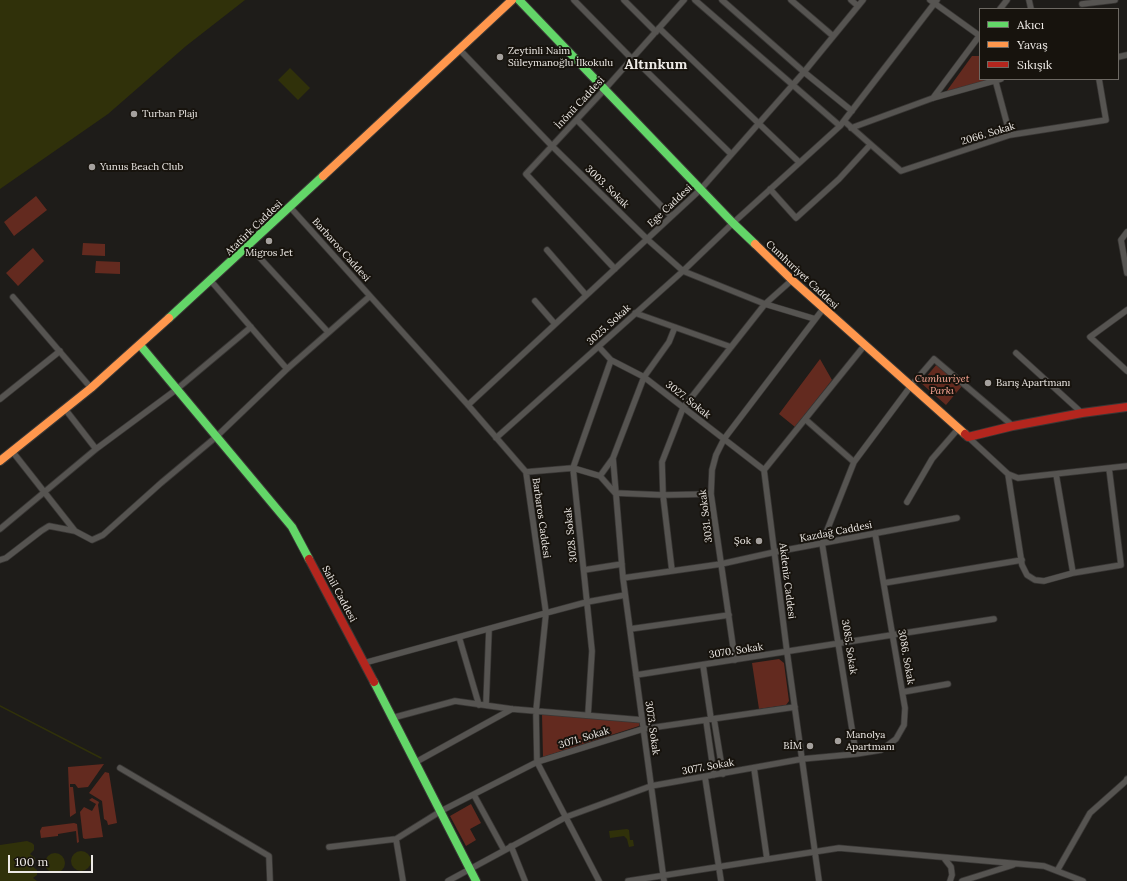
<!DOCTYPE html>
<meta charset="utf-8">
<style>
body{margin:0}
#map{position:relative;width:1127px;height:881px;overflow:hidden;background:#1e1c19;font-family:Lora,serif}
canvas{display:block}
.legend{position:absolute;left:979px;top:8px;width:140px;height:72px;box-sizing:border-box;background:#17130d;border:1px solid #6d6963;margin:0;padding:5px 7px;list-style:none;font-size:12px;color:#ede9e5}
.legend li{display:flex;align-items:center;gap:8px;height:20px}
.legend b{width:20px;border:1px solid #6d6963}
.scale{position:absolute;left:8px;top:855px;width:85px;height:18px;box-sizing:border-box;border:2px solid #ede9e5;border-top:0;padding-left:5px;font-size:12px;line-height:14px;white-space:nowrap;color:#ede9e5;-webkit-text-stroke:3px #17130d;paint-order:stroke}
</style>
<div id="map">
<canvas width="1127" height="881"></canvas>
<ul class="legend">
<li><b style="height:5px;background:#63d668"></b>Akıcı</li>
<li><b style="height:5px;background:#ff974d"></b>Yavaş</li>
<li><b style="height:5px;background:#b3261e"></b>Sıkışık</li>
</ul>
<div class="scale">100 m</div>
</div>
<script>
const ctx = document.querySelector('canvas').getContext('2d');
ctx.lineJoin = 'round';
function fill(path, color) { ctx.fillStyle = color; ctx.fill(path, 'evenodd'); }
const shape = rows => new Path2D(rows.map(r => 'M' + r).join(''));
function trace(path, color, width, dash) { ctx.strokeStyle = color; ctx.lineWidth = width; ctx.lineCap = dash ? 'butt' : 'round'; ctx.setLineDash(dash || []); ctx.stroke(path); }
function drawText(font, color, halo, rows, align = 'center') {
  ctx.font = font + ' Lora,serif'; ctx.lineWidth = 4; ctx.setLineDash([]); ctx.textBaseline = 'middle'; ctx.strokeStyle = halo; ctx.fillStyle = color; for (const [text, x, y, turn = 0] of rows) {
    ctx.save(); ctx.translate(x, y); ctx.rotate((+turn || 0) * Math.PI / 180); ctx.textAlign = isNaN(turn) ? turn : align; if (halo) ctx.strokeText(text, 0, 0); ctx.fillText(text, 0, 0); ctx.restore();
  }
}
const green = shape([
 [972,56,980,56,980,79,988,79,988,80,946,92],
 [36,196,47,210,14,236,4,222],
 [83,243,105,244,105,256,82,255],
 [33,248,44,261,18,286,6,273],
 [96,261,120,262,120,274,95,273],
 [820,359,832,380,795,427,779,414],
 [937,364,962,386,946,405,921,383],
 [779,659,784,663,789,701,786,705,759,709,752,663],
 [542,714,639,720,640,723,639,726,543,757],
 [104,764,88,787,78,788,75,784,70,784,70,787,73,787,76,813,70,817,68,767],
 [105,772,109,773,117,823,108,825,107,821,104,819,102,801,89,793],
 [92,798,99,802,98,805,103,837,85,839,83,838,80,812,84,807,92,811,96,804,89,800],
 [471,804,481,823,470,829,476,840,466,846,450,816],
 [74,823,77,824,79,842,77,843,76,831,58,834,58,836,41,838,40,831,42,827]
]);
const water = shape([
 [0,0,245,0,186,46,108,114,0,189],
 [290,68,310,88,298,100,278,80],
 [627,829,629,830,630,840,633,840,634,846,629,847,627,839,624,836,610,838,609,831],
 [27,841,32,843,34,845,34,850,30,854,35,858,35,863,32,866,37,870,37,875,33,878,37,881,0,881,0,845],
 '71 861a10 10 0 1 1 20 0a10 10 0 1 1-20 0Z',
 '45 863a10 10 0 1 1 20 0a10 10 0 1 1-20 0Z'
]);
const stream = shape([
 [0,706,101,758]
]);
const street = shape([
 [574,0,632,59],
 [624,0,656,32],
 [695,0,840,126],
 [722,0,804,72,852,111],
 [791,0,833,36],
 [851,0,858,6],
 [930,0,980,36],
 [1029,0,1031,9],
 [1082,4,1115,0],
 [1000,9,1007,0],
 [659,28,799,162],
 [459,49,552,146,647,239,683,271,765,304,815,319],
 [1118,57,1127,55],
 [633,58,731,154],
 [995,79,1010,135],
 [933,98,980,35],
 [577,120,671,216],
 [844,121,901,171,1010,135,1106,120,1099,79],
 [851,128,933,98,1001,79],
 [770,189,796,218,839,179,870,145],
 [290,207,468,405,526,472,546,613,536,711,537,762,599,881],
 [1127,232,1121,240,1127,273],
 [249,246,328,332],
 [547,250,586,295],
 [615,269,526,174,605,89,684,0],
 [211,281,287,369],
 [13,297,91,388],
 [535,301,555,324],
 [1127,310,1090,337,1127,371],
 [635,313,731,347],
 [599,347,611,360,644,377,764,470],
 [1016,353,1082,413],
 [0,399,60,351],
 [468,405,701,189,804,72,863,0],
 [65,409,96,449],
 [805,419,854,462],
 [968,437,1008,474,1018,478,1127,466],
 [496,438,683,271,733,223,840,126,937,0],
 [12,451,75,531],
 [613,458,623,578,664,881],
 [526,472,573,468,600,476,615,493,663,495,711,494],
 [1008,474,1022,565,1027,575,1035,580,1044,581,1073,573],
 [1056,474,1073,573,1121,565,1109,468],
 [600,476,613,458,644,377,669,342,675,327],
 [907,502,932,459,958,429],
 [0,529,96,449,177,389,251,327],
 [0,560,6,558,41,531,49,526,75,531,92,540,103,535,161,483,216,437,287,369,370,296],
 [584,570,622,564],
 [672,571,663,495,662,462,683,408,765,304,792,280],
 [623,578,721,564,775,552,957,518],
 [884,583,1022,560],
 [630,629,729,615],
 [459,637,479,705],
 [735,660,711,494,712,470,716,455,724,439,823,309],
 [364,663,546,613,587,602,625,595],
 [703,665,711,719],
 [636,675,994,619],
 [903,692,948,684],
 [486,705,489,629],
 [588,715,592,651,573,468,611,360],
 [392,718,455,701,512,709,642,720],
 [714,719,723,774],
 [706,720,714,775],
 [856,754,822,543,854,462,910,387,934,359,1013,426],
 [416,762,512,709],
 [120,768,269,856,270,881],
 [754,768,767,859],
 [705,777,721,881],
 [474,795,504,850],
 [396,839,403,881],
 [511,846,525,881],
 [329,847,396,839,441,811,537,762,643,729,795,707],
 [944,858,951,867,952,875,950,881],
 [1057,871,1090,813,1126,781,1127,779],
 [448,881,566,817,651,786,802,759,856,754,881,750,896,739,904,725,905,708,875,533],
 [628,881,839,848,1044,866,1083,881],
 [819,881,787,652,764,470,864,346],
 [962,881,1013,865]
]);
const fast = shape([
 [519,0,733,223,755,244],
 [169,318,323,176],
 [140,345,292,527,309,559],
 [374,682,476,881]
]);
const slow = shape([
 [323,176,512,0],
 [755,244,792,280,965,434],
 [0,461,91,388,169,318]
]);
const jam = shape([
 [965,434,968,437,1013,426,1082,413,1127,407],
 [309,559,374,682]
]);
const markers = [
 [500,57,4,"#a5a19e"],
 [134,114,4,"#a5a19e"],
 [92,167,4,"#a5a19e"],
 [269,241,4,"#a5a19e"],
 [988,383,4,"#a5a19e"],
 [759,541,4,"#a5a19e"],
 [838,741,4,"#a5a19e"],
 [810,746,4,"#a5a19e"]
];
const poiNames = [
 ["Zeytinli Naim",508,51],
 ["Süleymanoğlu İlkokulu",508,63],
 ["Turban Plajı",142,114],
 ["Yunus Beach Club",100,167],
 ["Migros Jet",269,253,"center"],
 ["Barış Apartmanı",996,383],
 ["Şok",751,541,"right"],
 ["Manolya",846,735],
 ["Apartmanı",846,747],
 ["BİM",802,746,"right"]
];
const streetNames = [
 ["İnönü Caddesi",580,103,-47],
 ["2066. Sokak",988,134,-17],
 ["3003. Sokak",607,187,44],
 ["Ege Caddesi",670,206,-43],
 ["Atatürk Caddesi",254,228,-44],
 ["Barbaros Caddesi",341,250,48],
 ["Cumhuriyet Caddesi",802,275,43],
 ["3025. Sokak",609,325,-42],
 ["3027. Sokak",688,400,38],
 ["3031. Sokak",706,516,-97],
 ["Barbaros Caddesi",541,518,82],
 ["Kazdağ Caddesi",836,532,-11],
 ["3028. Sokak",571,535,-96],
 ["Akdeniz Caddesi",787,581,83],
 ["Sahil Caddesi",339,594,62],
 ["3085. Sokak",849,647,81],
 ["3070. Sokak",736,651,-9],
 ["3086. Sokak",906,657,80],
 ["3073. Sokak",652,728,82],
 ["3071. Sokak",584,738,-17],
 ["3077. Sokak",708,767,-10]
];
const parkNames = [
 ["Cumhuriyet",942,379],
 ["Parkı",942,391]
];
const districtNames = [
 ["Altınkum",656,65]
];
fill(green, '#632a1f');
fill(water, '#30310a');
trace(stream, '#30310a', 1.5);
trace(street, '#393735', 7);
trace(fast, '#393735', 10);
trace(slow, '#393735', 10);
trace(jam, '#393735', 10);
trace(street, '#565451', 5.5);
trace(fast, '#63d668', 8);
trace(slow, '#ff974d', 8);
trace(jam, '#b3261e', 8);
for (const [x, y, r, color] of markers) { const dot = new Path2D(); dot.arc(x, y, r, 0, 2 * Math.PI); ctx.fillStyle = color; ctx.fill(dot); trace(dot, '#17130d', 1.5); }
drawText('10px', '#ede9e5', '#17130d', poiNames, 'left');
drawText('10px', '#ede9e5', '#17130d', streetNames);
drawText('italic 10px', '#fda896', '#17130d', parkNames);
drawText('bold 14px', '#ede9e5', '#17130d', districtNames);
</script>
